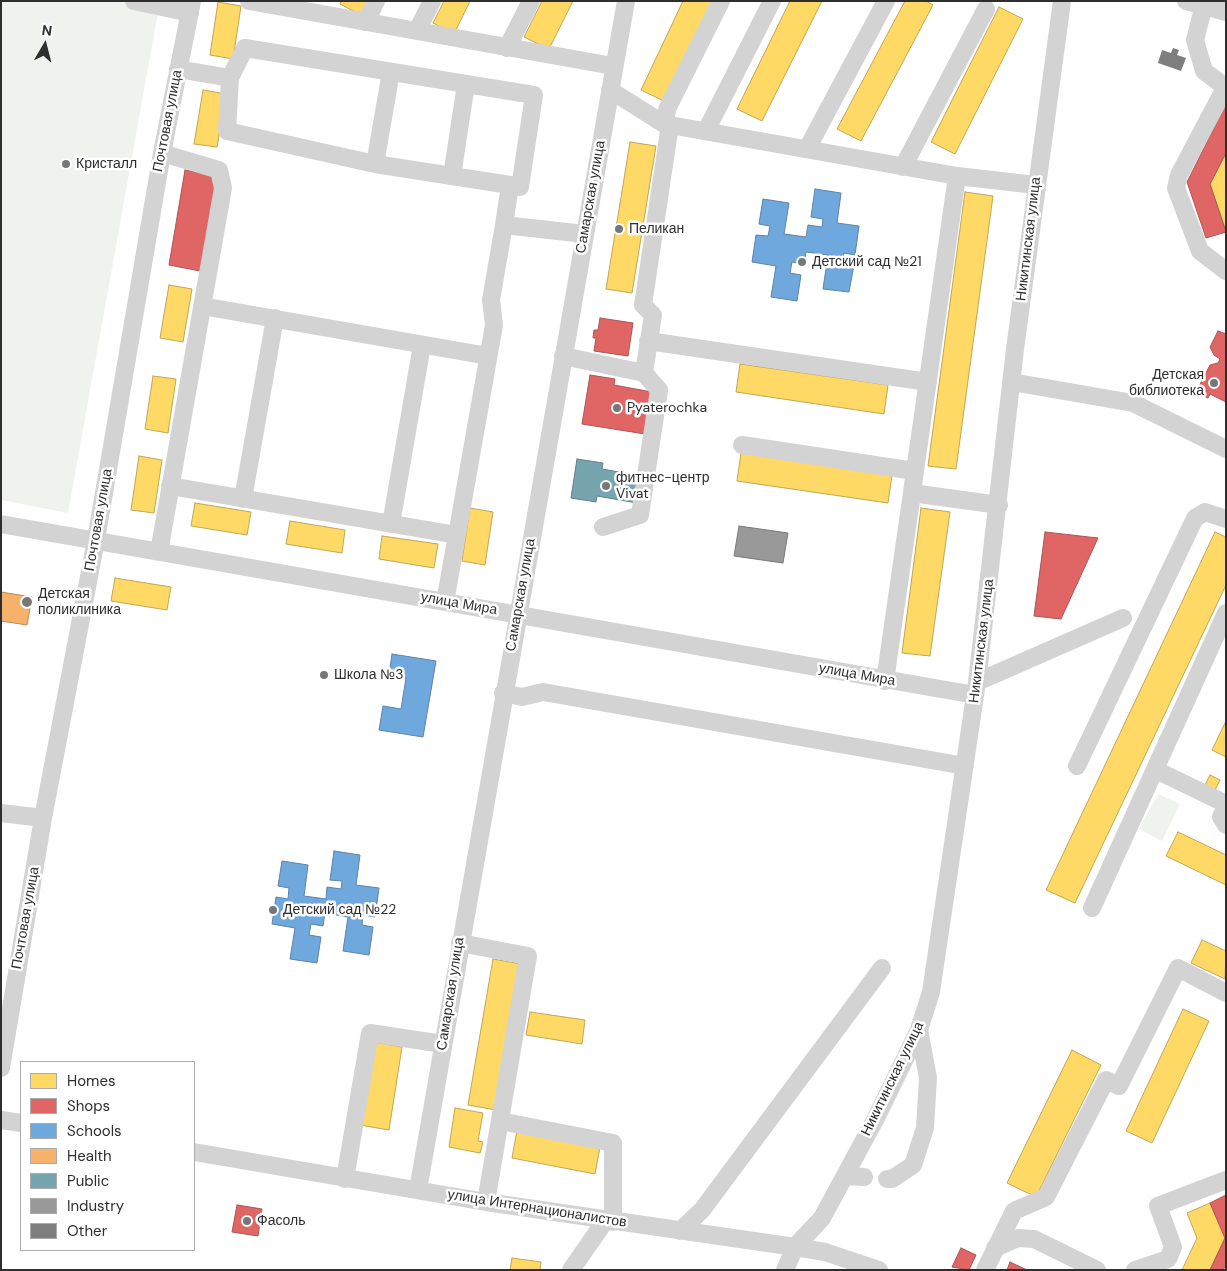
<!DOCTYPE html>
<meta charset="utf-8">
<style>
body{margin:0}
#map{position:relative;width:1227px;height:1271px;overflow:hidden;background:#fff;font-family:"DM Sans",sans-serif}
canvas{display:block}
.frame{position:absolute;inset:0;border:2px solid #2e2e2e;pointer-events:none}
.legend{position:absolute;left:20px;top:1061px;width:175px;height:190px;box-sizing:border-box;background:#fff;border:1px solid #ababab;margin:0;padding:6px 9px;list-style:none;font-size:15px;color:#2e2e2e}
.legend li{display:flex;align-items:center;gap:10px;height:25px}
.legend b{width:25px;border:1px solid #ababab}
.north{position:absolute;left:20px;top:20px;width:50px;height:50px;-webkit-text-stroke:4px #fff;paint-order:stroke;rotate:8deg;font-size:14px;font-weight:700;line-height:20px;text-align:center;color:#2e2e2e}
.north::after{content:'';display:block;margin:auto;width:18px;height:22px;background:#2e2e2e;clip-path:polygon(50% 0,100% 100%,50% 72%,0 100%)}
</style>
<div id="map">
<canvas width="1227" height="1271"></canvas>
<div class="frame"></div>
<ul class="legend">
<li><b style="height:14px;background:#ffd966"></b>Homes</li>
<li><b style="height:14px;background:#e06666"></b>Shops</li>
<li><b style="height:14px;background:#6fa8dc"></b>Schools</li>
<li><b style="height:14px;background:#f6b26b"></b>Health</li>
<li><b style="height:14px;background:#76a5af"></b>Public</li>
<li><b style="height:14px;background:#999"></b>Industry</li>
<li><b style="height:14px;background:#7e7e7e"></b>Other</li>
</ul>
<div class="north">N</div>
</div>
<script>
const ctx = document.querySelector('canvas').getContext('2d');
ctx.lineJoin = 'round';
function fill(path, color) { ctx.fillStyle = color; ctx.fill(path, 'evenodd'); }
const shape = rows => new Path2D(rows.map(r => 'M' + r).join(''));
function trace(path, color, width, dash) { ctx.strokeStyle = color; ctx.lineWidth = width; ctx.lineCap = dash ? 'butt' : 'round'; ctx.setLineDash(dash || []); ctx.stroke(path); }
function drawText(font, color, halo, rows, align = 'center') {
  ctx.font = font + ' "DM Sans",sans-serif'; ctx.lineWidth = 5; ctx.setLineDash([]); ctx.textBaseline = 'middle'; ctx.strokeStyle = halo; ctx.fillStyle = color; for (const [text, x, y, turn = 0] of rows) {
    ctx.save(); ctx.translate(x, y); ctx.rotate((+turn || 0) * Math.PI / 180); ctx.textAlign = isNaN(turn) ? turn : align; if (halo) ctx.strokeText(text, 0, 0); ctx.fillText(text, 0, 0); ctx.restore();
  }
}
const green = shape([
 [1,1,160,1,68,513,1,500],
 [1158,794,1180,804,1162,841,1139,829]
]);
const homes = shape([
 [341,1,370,1,363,16,340,4,341,1],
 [444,1,470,1,454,34,433,23,444,1],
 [542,1,573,1,549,49,524,37,542,1],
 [683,1,714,1,666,102,641,90,683,1],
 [790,1,822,1,762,121,737,109,790,1],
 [905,1,926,1,933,5,861,141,837,129,905,1],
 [218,2,241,6,233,59,210,55,218,2],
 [999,7,1023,19,955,154,931,142,999,7],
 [203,90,226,94,217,147,194,144,203,90],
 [630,142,656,146,632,293,606,289,630,142],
 [1226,153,1226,231,1210,184,1226,153],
 [965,192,993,196,956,469,928,466,965,192],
 [169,285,192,289,183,342,160,338,169,285],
 [740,364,888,385,884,414,736,392,740,364],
 [153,376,176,379,168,433,145,429,153,376],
 [741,453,892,475,888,503,737,481,741,453],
 [139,456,162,460,154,513,131,510,139,456],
 [195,503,251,512,247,535,191,526,195,503],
 [470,508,493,512,485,565,462,561,470,508],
 [921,508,950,512,930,656,902,653,921,508],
 [290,521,345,530,342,553,286,544,290,521],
 [1215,532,1226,537,1226,585,1075,903,1046,890,1215,532],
 [382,536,438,544,434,568,379,559,382,536],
 [115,578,171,587,167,610,111,601,115,578],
 [1226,721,1226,757,1212,750,1226,721],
 [1210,775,1220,780,1214,792,1204,787,1210,775],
 [1178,832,1226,855,1226,885,1166,856,1178,832],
 [1202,940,1226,951,1225,979,1191,963,1202,940],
 [493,959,521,964,496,1110,468,1105,493,959],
 [1183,1009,1209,1021,1152,1143,1126,1131,1183,1009],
 [530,1012,585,1020,582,1044,526,1035,530,1012],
 [374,1042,402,1047,389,1130,360,1125,374,1042],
 [1072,1050,1101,1065,1036,1197,1007,1183,1072,1050],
 [455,1108,483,1113,478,1141,483,1142,480,1153,449,1147,455,1108],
 [517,1130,600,1147,595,1174,512,1158,517,1130],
 [1210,1203,1225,1238,1210,1270,1182,1270,1197,1238,1187,1213,1210,1203],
 [512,1258,541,1262,540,1270,510,1270,512,1258]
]);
const shops = shape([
 [1226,104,1226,153,1210,184,1226,232,1206,238,1187,182,1226,104],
 [185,170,217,176,200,271,169,265,185,170],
 [600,318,633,323,628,356,594,351,596,338,593,338,594,330,598,330,600,318],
 [1218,331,1226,334,1226,402,1210,394,1208,398,1196,392,1210,365,1218,363,1220,359,1214,355,1210,347,1218,331],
 [590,375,615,379,614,385,652,392,645,434,582,424,590,375],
 [1045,532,1098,538,1061,619,1034,616,1045,532],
 [1226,1195,1226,1265,1223,1270,1210,1270,1225,1238,1210,1203,1226,1195],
 [237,1205,262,1209,258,1236,232,1232,237,1205],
 [961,1248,976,1255,969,1270,952,1267,961,1248],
 [1010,1262,1027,1270,1007,1270,1010,1262]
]);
const schools = shape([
 [815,189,841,193,837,223,859,226,855,255,844,253,842,263,854,265,849,292,823,289,828,255,806,252,804,264,792,262,790,273,801,275,797,301,771,297,776,266,752,262,756,235,768,236,770,226,759,224,763,199,789,203,784,234,806,237,808,225,822,227,823,219,811,217,815,189],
 [392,654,436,661,423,737,379,730,383,706,401,709,406,678,389,675,392,654],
 [334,851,360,855,356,885,379,888,375,917,363,915,362,925,373,927,369,955,343,951,348,917,325,913,323,926,311,924,309,935,321,937,317,963,290,959,295,928,272,924,276,897,288,899,289,888,278,886,282,861,308,865,304,896,326,899,327,887,341,889,342,881,330,880,334,851]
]);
const health = shape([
 [1,592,32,597,27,625,1,621,1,592]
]);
const public = shape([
 [577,459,603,463,602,469,641,476,637,503,597,496,596,502,571,498,577,459]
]);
const industry = shape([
 [739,526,788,533,783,563,734,556,739,526]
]);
const building = shape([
 [1173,48,1179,50,1177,55,1186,58,1181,71,1158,63,1162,50,1171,53]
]);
const minor = shape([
 [134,1,190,13],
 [249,1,613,66],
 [1186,1,1226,12],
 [1204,5,1195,40,1204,71,1224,86],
 [366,22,376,1],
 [417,31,432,1],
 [507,48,531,1],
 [178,69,230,78,245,48,534,95,520,187,510,185,504,225,585,234],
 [230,78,227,131,375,164,510,185],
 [1226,86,1179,175,1176,188,1200,251,1226,271],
 [664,124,668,107,721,1],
 [670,125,957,176,1036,185],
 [706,131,772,1],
 [807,149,886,1],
 [375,164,391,72],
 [903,167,986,9],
 [452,176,466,84],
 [202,306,488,356],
 [648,341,928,382],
 [563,356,644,373,653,315,643,305,670,125,664,124,610,90],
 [1012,382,1133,403,1226,449],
 [742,445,915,471,912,493,999,505],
 [915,471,957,176],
 [170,486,457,535,445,602],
 [243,499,275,318],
 [1,524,975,695],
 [391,524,422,345],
 [603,527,640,515,659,390,644,373],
 [457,535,494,325,491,300,504,225],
 [159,552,223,188,219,170,162,153],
 [885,681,912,493],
 [977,682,1123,618],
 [503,693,522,697,543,692,965,766],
 [1077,766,1195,518,1205,512,1226,519],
 [1156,770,1226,804],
 [1226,806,1221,817,1226,825],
 [1,813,43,818],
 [1092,908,1226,613],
 [460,943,528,956,486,1202],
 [1,1068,43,818,96,540,162,153,192,1],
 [1,1120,21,1123],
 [500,1121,613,1143,613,1222],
 [194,1152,486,1202,795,1247,825,1252,879,1270],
 [845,1176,864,1177],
 [345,1179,370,1033,443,1044],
 [887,1179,892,1179,913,1165,925,1128,928,1078,919,1030],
 [418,1190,626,1],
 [680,1231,702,1210,882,968],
 [995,1248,1018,1238,1034,1239,1097,1270],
 [571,1270,605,1221],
 [785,1270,795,1247,822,1218,876,1118,919,1030,931,992,977,682,1015,349,1062,1],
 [985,1270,1014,1211,1046,1197,1106,1080,1119,1086,1178,968,1226,993],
 [1135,1270,1168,1259,1173,1247,1158,1206,1226,1180]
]);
const markers = [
 [66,164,5,"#777"],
 [619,229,5,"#777"],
 [802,262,5,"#777"],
 [1214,383,5,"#777"],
 [617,408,5,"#777"],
 [606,486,5,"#777"],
 [27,602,6,"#777"],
 [324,675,5,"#777"],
 [273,910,5,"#777"],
 [247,1221,5,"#777"]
];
const streetNames = [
 ["Почтовая улица",168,121,-79],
 ["Самарская улица",591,197,-80],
 ["Никитинская улица",1029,239,-83],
 ["Почтовая улица",99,520,-80],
 ["Самарская улица",521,595,-80],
 ["улица Мира",459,604,10],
 ["Никитинская улица",982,641,-83],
 ["улица Мира",857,675,10],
 ["Почтовая улица",26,918,-80],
 ["Самарская улица",451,994,-81],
 ["Никитинская улица",893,1079,-64],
 ["улица Интернационалистов",537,1209,9]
];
const poiNames = [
 ["Кристалл",76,164],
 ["Пеликан",629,229],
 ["Детский сад №21",812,262],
 ["Детская",1204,375,"right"],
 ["библиотека",1204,391,"right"],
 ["Pyaterochka",627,408],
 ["фитнес-центр",616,478],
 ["Vivat",616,494],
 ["Детская",38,594],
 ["поликлиника",38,610],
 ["Школа №3",334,675],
 ["Детский сад №22",283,910],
 ["Фасоль",257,1221]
];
fill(green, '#f0f3ed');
fill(homes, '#ffd966');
trace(homes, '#c0a655', 1);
fill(shops, '#e06666');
trace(shops, '#ab5555', 1);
fill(schools, '#6fa8dc');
trace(schools, '#5c83a8', 1);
fill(health, '#f6b26b');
trace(health, '#ba8a59', 1);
fill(public, '#76a5af');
trace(public, '#608188', 1);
fill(industry, '#999');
trace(industry, '#797979', 1);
fill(building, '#7e7e7e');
trace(minor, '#d3d3d3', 18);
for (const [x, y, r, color] of markers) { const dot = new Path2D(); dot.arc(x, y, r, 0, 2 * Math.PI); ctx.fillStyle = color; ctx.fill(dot); trace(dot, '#fff', 2); }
drawText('14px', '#2e2e2e', '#fff', streetNames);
drawText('14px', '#2e2e2e', '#fff', poiNames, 'left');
</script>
